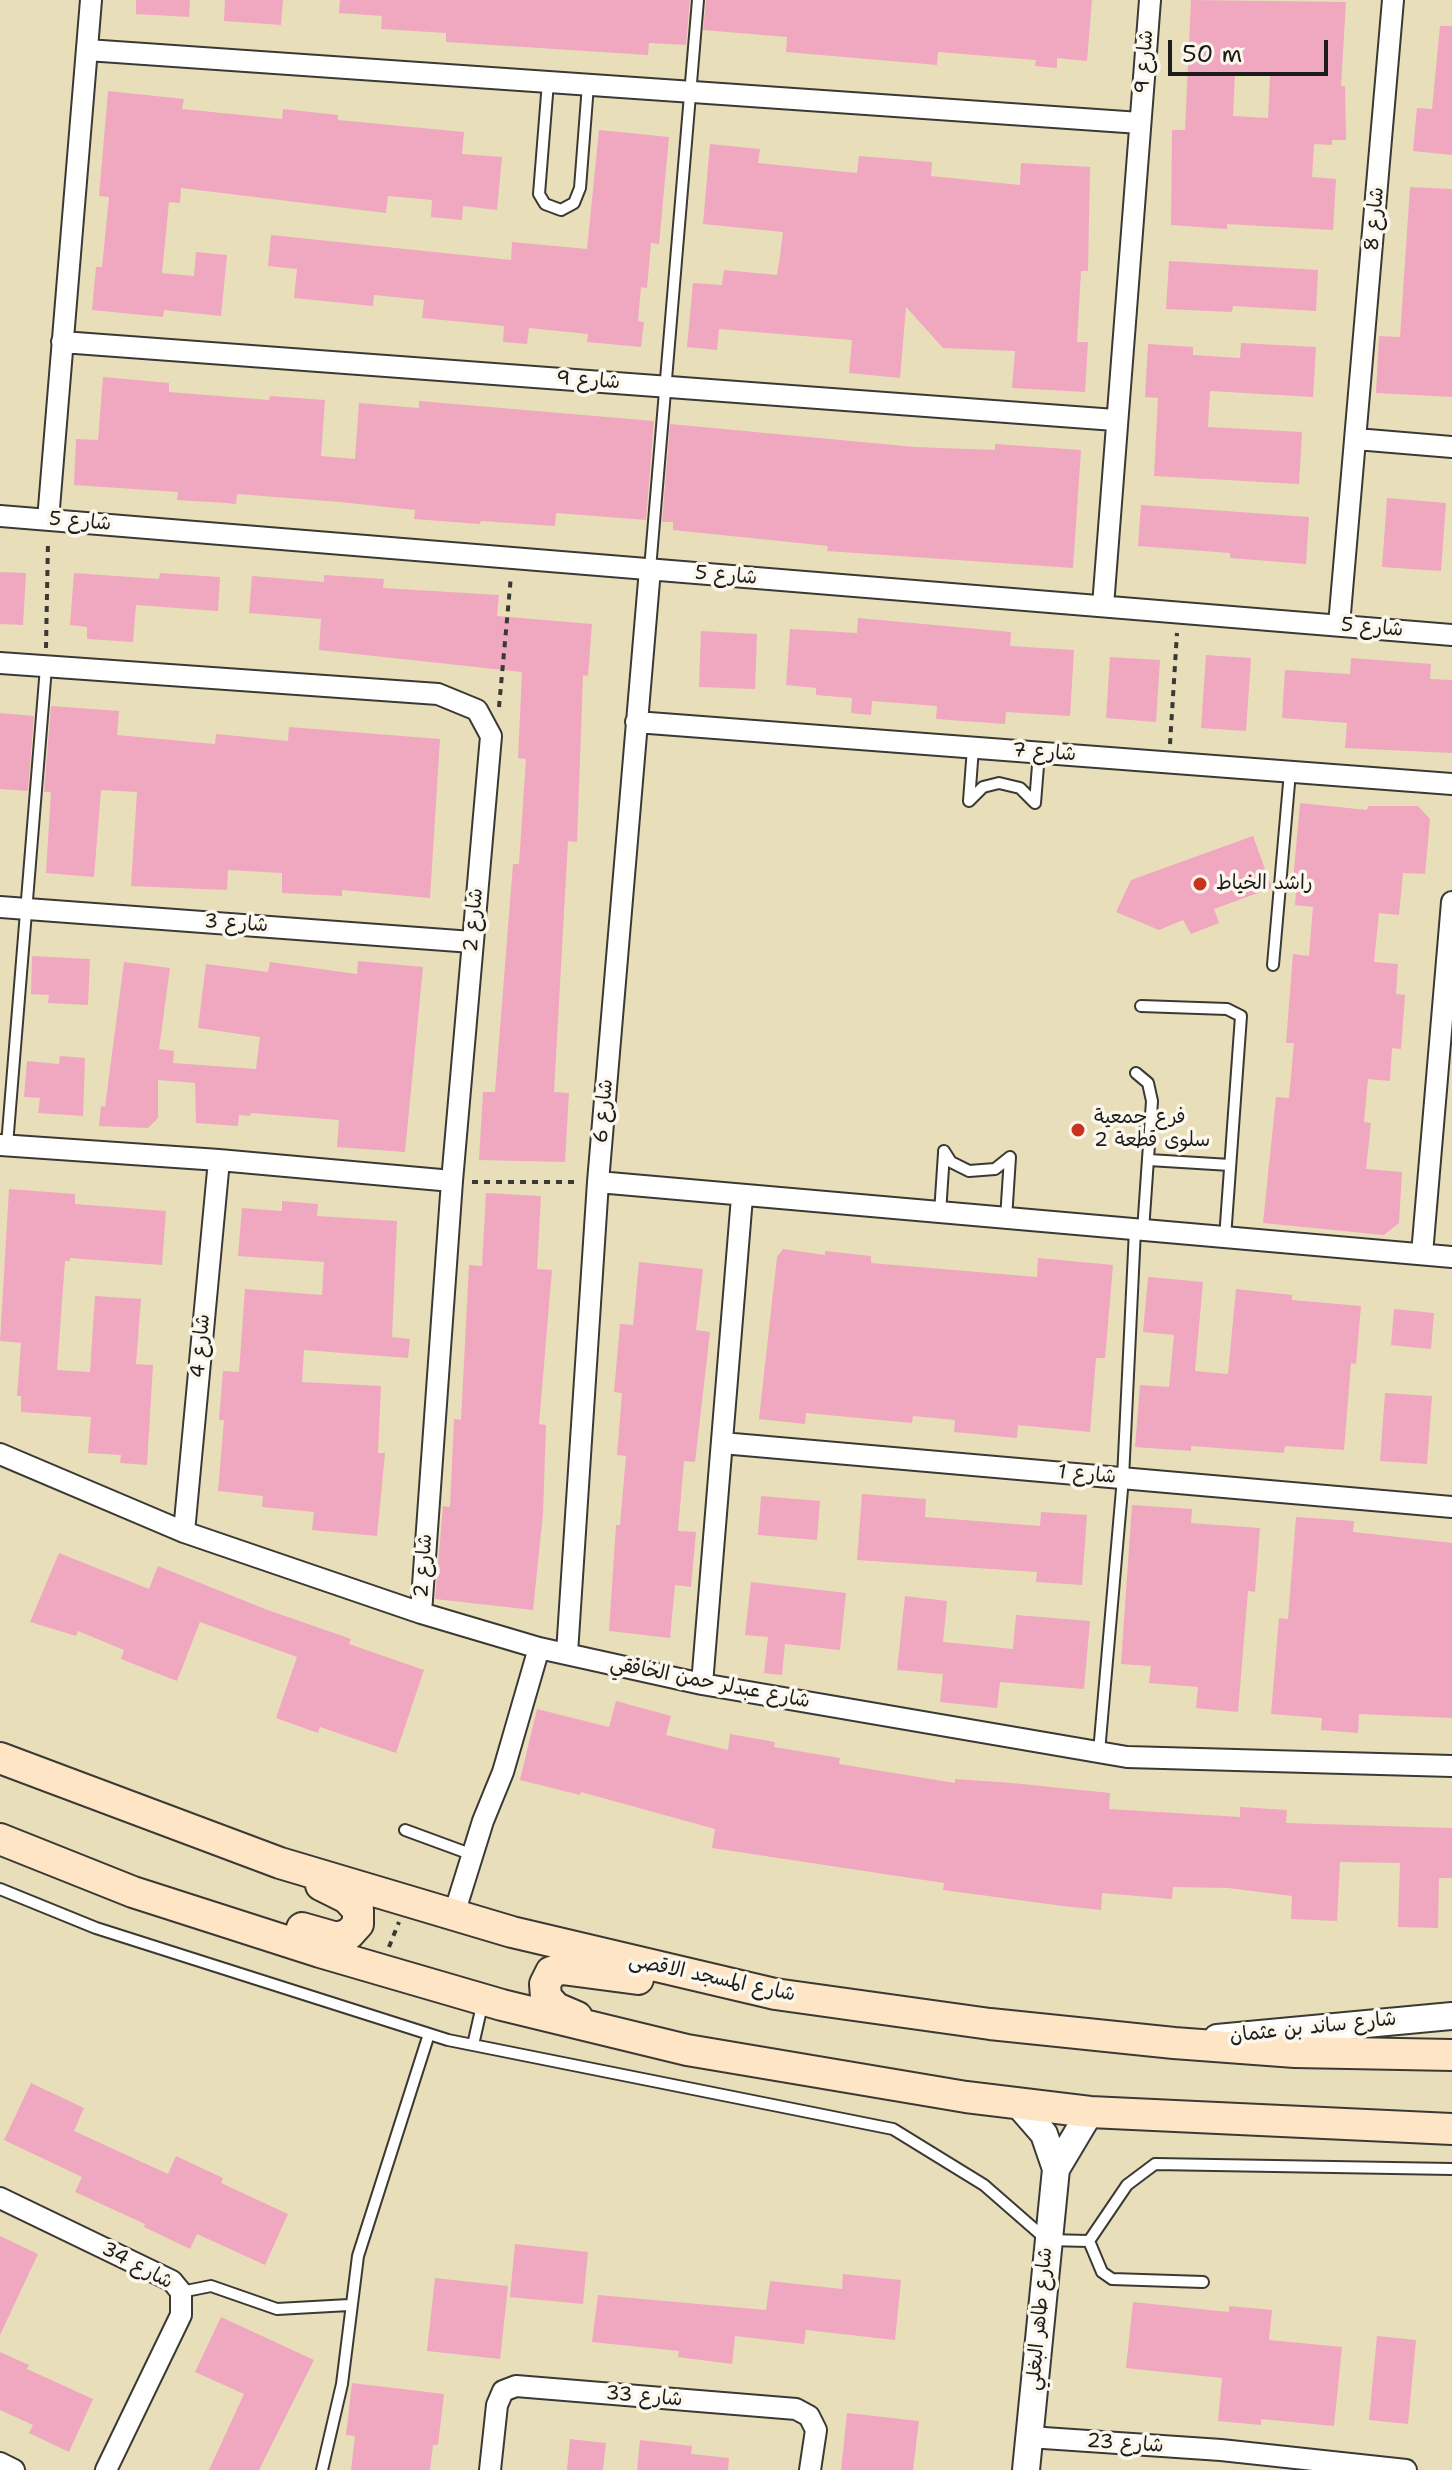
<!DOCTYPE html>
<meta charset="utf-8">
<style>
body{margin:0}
#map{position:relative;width:1452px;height:2470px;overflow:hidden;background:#e8deba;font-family:"Shantell Sans",sans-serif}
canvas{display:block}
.scale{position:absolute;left:1168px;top:40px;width:160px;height:36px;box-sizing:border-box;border:4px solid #1c1c1c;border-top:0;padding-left:10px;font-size:24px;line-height:28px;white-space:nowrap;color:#1c1c1c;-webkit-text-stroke:6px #fbf7ec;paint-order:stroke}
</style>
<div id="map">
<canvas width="1452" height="2470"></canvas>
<div class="scale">50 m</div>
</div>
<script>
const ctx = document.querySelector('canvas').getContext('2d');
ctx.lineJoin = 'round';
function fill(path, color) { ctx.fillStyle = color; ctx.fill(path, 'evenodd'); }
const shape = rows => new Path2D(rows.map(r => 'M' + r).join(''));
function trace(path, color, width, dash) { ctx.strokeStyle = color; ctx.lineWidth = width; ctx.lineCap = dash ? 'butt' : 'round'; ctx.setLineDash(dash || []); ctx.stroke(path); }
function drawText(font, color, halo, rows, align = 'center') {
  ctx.font = font + ' "Shantell Sans","Playpen Sans Arabic",sans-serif'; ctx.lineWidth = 7; ctx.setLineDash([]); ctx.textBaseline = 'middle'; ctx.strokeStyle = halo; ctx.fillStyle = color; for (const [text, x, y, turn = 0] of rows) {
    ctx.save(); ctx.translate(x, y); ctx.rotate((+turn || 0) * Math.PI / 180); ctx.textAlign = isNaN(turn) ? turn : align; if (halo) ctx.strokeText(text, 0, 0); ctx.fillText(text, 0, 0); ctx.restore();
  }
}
const building = shape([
 [136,0,190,0,189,17,136,14],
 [225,0,283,0,281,25,224,21],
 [340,0,690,0,686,45,649,43,648,55,446,42,446,33,381,29,382,16,339,13],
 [706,0,1092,0,1087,61,1057,58,1057,68,1035,66,1036,60,938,52,937,65,786,52,787,37,703,30],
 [1191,0,1346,2,1341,86,1345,86,1346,140,1332,140,1332,145,1314,144,1312,177,1336,179,1333,230,1227,224,1227,229,1171,225,1172,130,1185,130],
 [1235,73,1270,75,1268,118,1233,116],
 [1440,26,1452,26,1452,155,1413,151,1417,108,1432,109],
 [108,91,184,99,182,109,282,119,283,109,338,115,338,120,464,132,462,154,502,157,497,210,463,206,462,220,431,217,432,200,388,196,386,213,181,188,180,203,169,202,162,273,194,276,196,252,227,255,221,316,164,310,163,317,92,310,96,267,102,267,109,197,99,196],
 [599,130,669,137,659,244,651,243,647,288,641,287,638,321,644,322,641,347,587,342,588,334,529,328,527,344,503,342,504,326,422,318,424,300,374,295,373,306,294,298,297,269,268,266,271,235,511,260,512,242,587,249],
 [710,144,760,149,758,163,857,173,859,156,932,162,931,176,1020,185,1021,163,1090,167,1088,271,1081,271,1077,342,1088,342,1085,392,1012,388,1015,351,943,348,906,307,900,378,849,373,852,340,719,329,717,350,687,347,693,283,722,285,724,270,777,275,780,256,783,232,703,224],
 [1410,187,1452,189,1452,397,1376,393,1379,336,1400,337],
 [1169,261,1318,270,1316,311,1233,306,1232,312,1166,309],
 [1241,343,1316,347,1313,397,1210,391,1208,427,1302,432,1299,484,1154,476,1158,398,1145,397,1148,344,1193,347,1193,355,1240,358],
 [103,377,169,383,169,392,269,400,270,396,325,400,321,456,355,459,359,403,419,408,419,401,654,421,646,520,556,513,555,526,481,521,480,524,414,519,415,510,340,502,237,494,236,504,226,503,177,500,178,492,74,485,76,439,98,440],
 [670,424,915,447,995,450,995,444,1081,450,1073,568,827,551,828,546,673,530,673,522,662,522],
 [1387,498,1446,503,1441,571,1382,567],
 [1141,505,1309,517,1306,564,1230,558,1230,553,1138,546],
 [0,572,26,573,23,625,0,624],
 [74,573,159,579,160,573,220,577,218,611,136,605,133,642,87,639,87,627,70,625],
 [324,575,384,579,383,588,499,595,497,616,592,624,588,676,583,675,577,842,568,841,554,1092,569,1093,565,1162,479,1160,483,1092,495,1092,513,864,519,864,526,759,518,758,522,672,319,650,321,619,249,613,252,576,324,582],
 [858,618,1011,632,1010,646,1074,650,1070,716,1006,712,1005,724,936,719,937,706,872,701,871,715,851,713,852,698,816,695,816,688,786,685,790,629,857,633],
 [701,631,757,634,755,689,699,687],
 [1206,655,1251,658,1246,731,1201,728],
 [1110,657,1160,660,1156,722,1106,718],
 [1351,658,1431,664,1430,679,1452,680,1452,753,1345,748,1347,723,1282,718,1285,670,1350,674],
 [51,706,119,711,117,735,215,744,216,734,288,741,289,727,440,739,430,898,342,890,342,896,282,893,282,873,228,870,227,890,131,886,137,792,101,790,94,877,46,873,51,792,44,792],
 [0,713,34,716,28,791,0,789],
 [1300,803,1367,810,1368,806,1418,806,1430,819,1425,874,1403,873,1399,915,1379,913,1374,962,1398,964,1396,994,1405,995,1401,1049,1392,1048,1390,1081,1368,1079,1364,1122,1371,1123,1366,1169,1402,1172,1399,1223,1384,1235,1263,1223,1276,1097,1289,1098,1294,1043,1286,1043,1293,954,1309,956,1313,907,1295,905,1297,879,1293,881],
 [1253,836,1272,888,1214,909,1219,923,1191,934,1183,920,1159,930,1116,912,1131,880],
 [32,956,90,959,88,1005,48,1003,49,995,31,994],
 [358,961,423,967,405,1152,337,1147,339,1120,251,1113,250,1116,239,1115,238,1126,196,1123,195,1083,158,1080,158,1118,148,1128,99,1126,101,1106,105,1107,124,962,170,968,159,1049,174,1051,173,1063,256,1069,260,1037,198,1028,206,964,268,972,270,962,357,974],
 [60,1056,85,1058,83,1116,38,1113,40,1098,24,1097,27,1061,59,1064],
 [9,1189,75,1194,75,1204,166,1211,162,1265,70,1258,70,1261,65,1261,57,1370,90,1372,95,1296,141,1299,136,1364,153,1365,147,1465,120,1463,121,1455,88,1453,91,1417,21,1412,21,1396,17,1396,21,1343,0,1341],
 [486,1193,541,1196,537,1269,552,1270,539,1424,546,1425,543,1514,533,1610,435,1599,443,1506,450,1507,454,1419,461,1420,469,1265,482,1266],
 [282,1201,318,1204,317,1216,397,1221,392,1337,410,1339,408,1358,304,1350,302,1382,381,1386,378,1453,385,1453,377,1536,312,1530,314,1512,262,1507,263,1496,218,1491,224,1420,219,1420,223,1371,239,1372,245,1289,322,1295,324,1262,238,1256,242,1208,282,1211],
 [783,1249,825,1255,825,1251,871,1256,871,1263,1037,1277,1038,1258,1113,1265,1105,1358,1096,1358,1090,1432,1018,1425,1017,1438,954,1432,955,1420,913,1416,912,1423,806,1413,805,1424,759,1419,777,1257],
 [639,1262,703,1269,696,1330,710,1332,695,1462,684,1461,678,1531,696,1532,691,1587,675,1585,670,1638,609,1631,616,1525,620,1525,626,1456,617,1455,622,1393,614,1392,620,1324,633,1325],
 [1148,1277,1203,1282,1195,1371,1228,1374,1236,1289,1292,1295,1292,1300,1361,1306,1356,1364,1351,1363,1344,1450,1285,1446,1284,1453,1191,1446,1191,1451,1135,1447,1140,1385,1169,1387,1174,1335,1143,1332],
 [1394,1309,1434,1313,1431,1349,1391,1345],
 [1385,1393,1432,1396,1427,1464,1380,1461],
 [862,1494,926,1499,925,1517,1040,1526,1041,1512,1087,1515,1082,1585,1036,1582,1037,1572,857,1560],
 [761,1496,820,1501,817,1540,758,1535],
 [1132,1505,1192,1509,1191,1523,1260,1528,1255,1592,1248,1591,1238,1712,1196,1708,1198,1687,1149,1683,1151,1666,1121,1664],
 [1296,1517,1354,1521,1353,1532,1452,1543,1452,1718,1359,1714,1358,1733,1321,1730,1322,1718,1271,1714,1279,1618,1288,1619],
 [59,1553,149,1589,158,1566,265,1609,351,1639,349,1644,424,1670,396,1753,320,1727,318,1733,276,1718,297,1657,200,1622,177,1681,121,1659,124,1650,78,1631,76,1636,30,1622],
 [751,1582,846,1593,840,1650,785,1644,782,1675,764,1673,768,1637,745,1635],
 [905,1596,947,1601,943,1642,1013,1649,1016,1615,1090,1621,1084,1689,1000,1682,997,1708,940,1702,943,1674,897,1670],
 [616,1701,671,1716,666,1735,728,1750,730,1734,775,1742,774,1747,840,1758,839,1764,955,1783,955,1779,1012,1783,1110,1793,1109,1809,1240,1817,1240,1807,1287,1810,1286,1823,1452,1828,1452,1878,1439,1878,1438,1928,1398,1927,1400,1863,1340,1862,1337,1921,1291,1919,1292,1896,1228,1888,1173,1887,1172,1899,1102,1893,1101,1910,1063,1906,943,1890,944,1883,712,1848,715,1829,581,1792,580,1795,520,1780,537,1709,609,1727],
 [31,2083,84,2108,74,2131,168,2174,176,2156,223,2178,221,2183,288,2214,265,2265,197,2234,190,2249,144,2227,145,2224,75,2192,82,2177,4,2140],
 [0,2236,38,2254,0,2335],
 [515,2244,588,2252,583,2304,510,2297],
 [843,2274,901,2280,895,2340,806,2330,804,2344,735,2336,732,2364,678,2357,679,2351,592,2342,598,2295,766,2310,770,2281,842,2289],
 [435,2278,508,2286,500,2359,427,2351],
 [1133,2302,1229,2312,1229,2306,1272,2310,1269,2340,1342,2347,1334,2426,1261,2419,1261,2425,1218,2421,1222,2378,1126,2368],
 [221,2317,314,2360,259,2470,209,2470,244,2394,195,2372],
 [1377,2336,1416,2340,1408,2424,1369,2420],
 [0,2352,29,2365,27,2369,93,2399,69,2452,29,2433,33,2425,0,2410],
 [352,2383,444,2394,438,2445,433,2445,430,2470,351,2470,355,2436,346,2435],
 [847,2413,919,2421,913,2470,841,2470],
 [570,2439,606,2443,603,2470,567,2470],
 [640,2440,692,2446,691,2454,729,2458,728,2470,637,2470]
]);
const path = shape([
 [46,648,48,541],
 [499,707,511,576],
 [1170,744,1177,633],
 [472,1182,580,1182],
 [389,1947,399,1922]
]);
const service = shape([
 [548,82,539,194,545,204,561,210,574,203,580,188,588,85],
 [650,569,698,0],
 [969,801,983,787,999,783,1020,788,1035,803],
 [969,801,973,748],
 [1035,803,1039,753],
 [1273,965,1290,772],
 [1141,1006,1227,1009,1241,1016,1225,1238],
 [1136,1073,1148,1083,1152,1101,1143,1231],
 [7,1145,46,667],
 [944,1151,951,1162,969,1171,995,1169,1010,1157],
 [1149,1160,1230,1165],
 [940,1213,944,1153],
 [1006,1219,1010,1157],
 [1099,1752,1123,1478,1135,1230],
 [405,1830,473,1855],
 [0,1889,96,1928,448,2040,893,2129,984,2185,1047,2240,1089,2241,1127,2185,1155,2164,1452,2169],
 [473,2045,483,2001],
 [1089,2241,1102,2272,1112,2279,1203,2282],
 [181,2292,211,2286,277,2309,349,2305],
 [322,2470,342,2384,358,2256,429,2034]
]);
const minor = shape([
 [87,50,1140,123],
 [62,342,1115,420],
 [1356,439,1452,447],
 [0,516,1452,635],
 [48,520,91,0],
 [1103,606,1150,0],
 [1339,625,1393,0],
 [0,663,438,694,477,710,491,736,452,1181,421,1613],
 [636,722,1452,784],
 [0,907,472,942],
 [0,1145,219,1160,452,1181],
 [598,1182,1452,1257],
 [1422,1254,1452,902],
 [722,1443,1452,1507],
 [0,1454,184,1532,421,1613,539,1648,702,1684,1127,1757,1452,1766],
 [184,1532,219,1160],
 [567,1653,598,1182,650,569],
 [702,1684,742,1197],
 [454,1914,483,1821,503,1772,539,1648],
 [0,2198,172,2281,181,2292,181,2315,106,2470],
 [1029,2437,1221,2450,1406,2470],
 [0,2463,14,2470],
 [490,2470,497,2405,503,2391,516,2386,796,2409,809,2416,816,2430,810,2470]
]);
const tertiary = shape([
 [1217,2038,1452,2016],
 [1017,2103,1044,2134,1056,2169],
 [1026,2470,1056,2169,1090,2112]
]);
const secondary = shape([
 [0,1758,280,1863,512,1932,775,1994,990,2024,1174,2043,1295,2052,1452,2055],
 [0,1839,133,1892,320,1952,502,2005,687,2050,966,2097,1090,2112,1452,2129],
 [302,1928,337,1938,349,1934,358,1924,358,1910,347,1898,321,1885],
 [577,2017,556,2008,546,1997,545,1984,551,1972,562,1969,638,1979]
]);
const markers = [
 [1200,884,8,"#c8321e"],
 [1078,1130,8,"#c8321e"]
];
const streetNames = [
 ["شارع 9",1145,62,-86],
 ["شارع 8",1375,219,-85],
 ["شارع 9",588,381,4],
 ["شارع 5",80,522,5],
 ["شارع 5",726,576,5],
 ["شارع 5",1372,628,5],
 ["شارع 7",1044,753,4],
 ["شارع 2",474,920,-85],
 ["شارع 3",236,924,4],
 ["شارع 6",604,1111,-85],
 ["شارع 4",201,1346,-85],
 ["شارع 1",1087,1475,5],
 ["شارع 2",424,1566,-86],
 ["شارع عبدلر حمن الخافقي",710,1683,11],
 ["شارع المسجد الاقصى",712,1978,12],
 ["شارع ساند بن عثمان",1313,2028,-6],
 ["شارع 34",137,2266,28],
 ["شارع طاهر البغلي",1040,2319,-85],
 ["شارع 33",644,2397,5],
 ["شارع 23",1125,2444,4]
];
const poiNames = [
 ["راشد الخياط",1216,884],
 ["فرع جمعية",1094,1118],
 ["سلوى قطعة 2",1094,1141]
];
fill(building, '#f0a8c0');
trace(service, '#3b3934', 14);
trace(minor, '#3b3934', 24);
trace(tertiary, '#3b3934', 30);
trace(secondary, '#3b3934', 34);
trace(path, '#3b3934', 4, [6, 6]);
trace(service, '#fff', 10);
trace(minor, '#fff', 20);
trace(tertiary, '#fff', 26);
trace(secondary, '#fee5c5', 30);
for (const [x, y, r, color] of markers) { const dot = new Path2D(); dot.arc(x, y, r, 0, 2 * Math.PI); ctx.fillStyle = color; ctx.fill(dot); trace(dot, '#fbf7ec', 3); }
drawText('20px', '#1c1c1c', '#fbf7ec', streetNames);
drawText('20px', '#1c1c1c', '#fbf7ec', poiNames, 'left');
</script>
